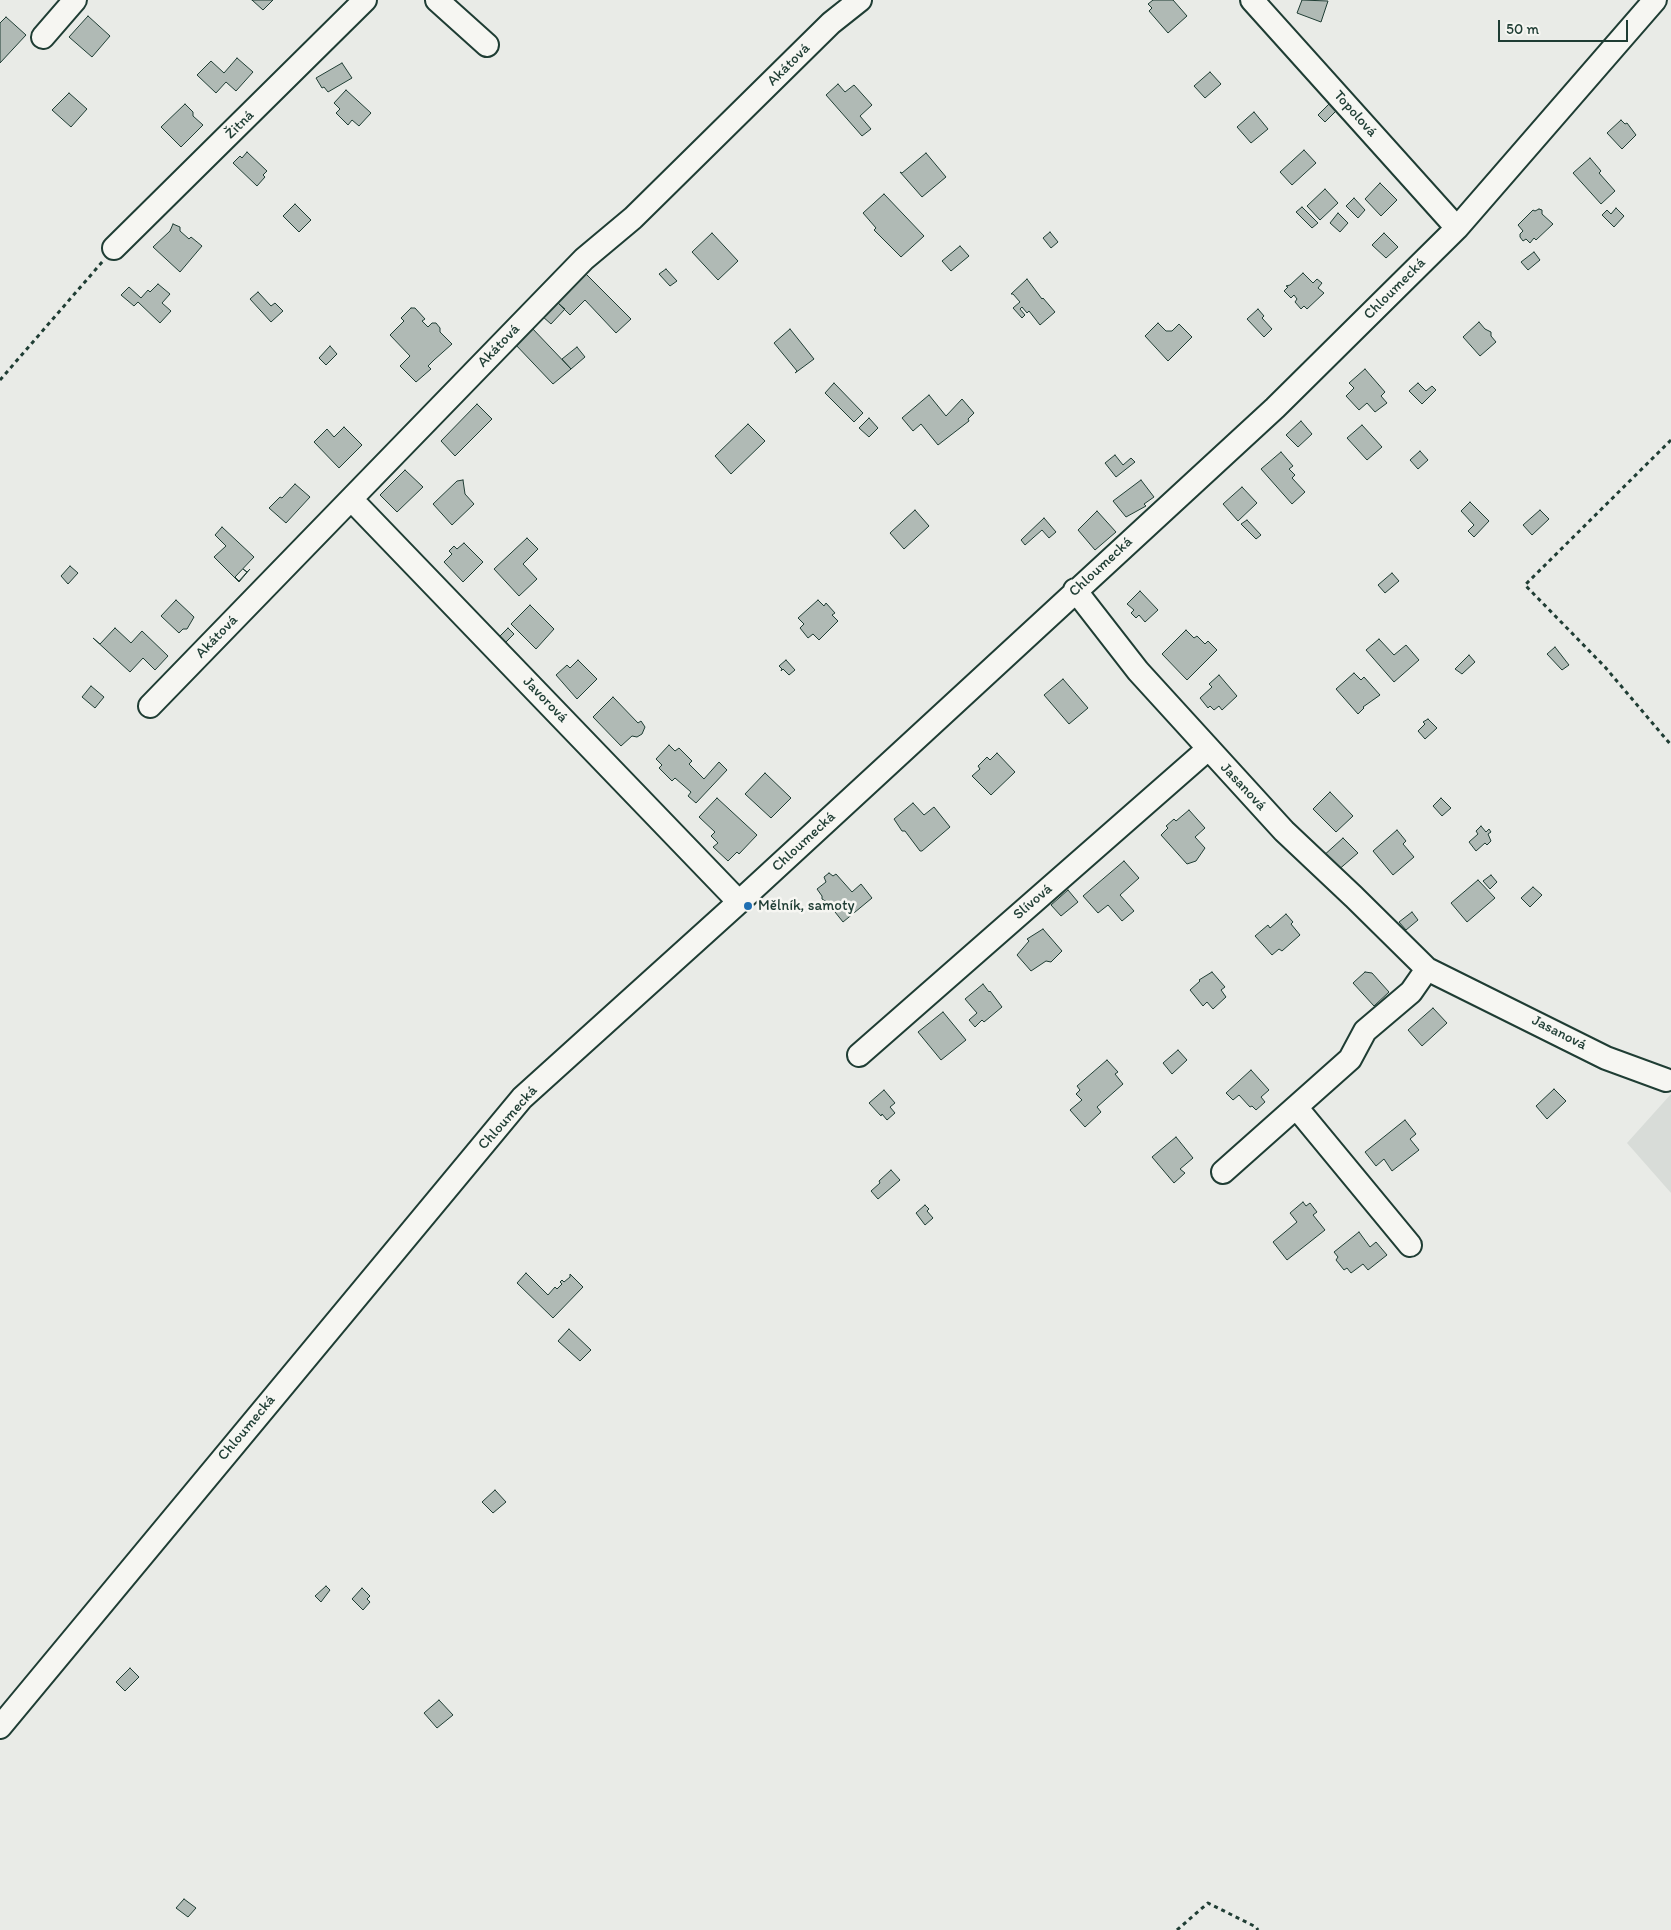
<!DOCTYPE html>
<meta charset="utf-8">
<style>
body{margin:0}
#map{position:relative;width:1671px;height:1930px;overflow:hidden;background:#e9ebe7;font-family:Itim,sans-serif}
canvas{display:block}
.scale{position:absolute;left:1498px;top:20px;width:130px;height:22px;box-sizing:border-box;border:2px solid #1f3d34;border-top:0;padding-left:6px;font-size:15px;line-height:18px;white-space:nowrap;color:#1f3d34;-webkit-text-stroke:4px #f6f6f2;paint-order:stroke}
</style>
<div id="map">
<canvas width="1671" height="1930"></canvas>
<div class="scale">50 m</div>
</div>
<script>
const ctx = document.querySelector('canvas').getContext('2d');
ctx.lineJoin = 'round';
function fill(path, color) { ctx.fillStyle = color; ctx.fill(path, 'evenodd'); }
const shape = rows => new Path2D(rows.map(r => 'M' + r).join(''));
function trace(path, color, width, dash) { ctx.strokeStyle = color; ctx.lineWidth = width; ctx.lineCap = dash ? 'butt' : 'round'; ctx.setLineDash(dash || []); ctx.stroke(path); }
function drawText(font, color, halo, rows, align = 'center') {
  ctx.font = font + ' Itim,sans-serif'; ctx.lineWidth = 5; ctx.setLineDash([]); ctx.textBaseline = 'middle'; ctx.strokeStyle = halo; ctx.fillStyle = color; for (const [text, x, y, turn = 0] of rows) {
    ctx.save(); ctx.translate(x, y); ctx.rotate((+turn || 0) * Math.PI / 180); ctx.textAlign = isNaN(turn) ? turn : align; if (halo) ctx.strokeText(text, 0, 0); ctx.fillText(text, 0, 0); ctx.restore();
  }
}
const built = shape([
 [1671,1094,1671,1193,1627,1143]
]);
const building = shape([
 [252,0,273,0,263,10,252,0],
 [1153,0,1173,0,1187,16,1168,33,1149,11,1152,8,1148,4,1153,0],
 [1302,0,1328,1,1321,22,1297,13,1302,0],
 [88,16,110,36,92,57,69,37,88,16],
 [6,17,26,35,0,63,0,23,6,17],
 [237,58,253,72,236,91,226,82,216,93,197,75,211,61,224,73,237,58],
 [342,63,352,78,328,92,324,87,322,88,316,78,342,63],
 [1210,72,1221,84,1205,98,1194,86,1210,72],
 [838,84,845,92,854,85,872,105,860,116,871,129,862,136,826,95,838,84],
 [346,90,371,113,359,126,352,120,348,125,336,113,340,109,334,103,346,90],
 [69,93,87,109,71,127,52,110,69,93],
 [1330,103,1339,108,1325,122,1318,115,1330,103],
 [185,104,193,112,193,116,203,125,181,147,161,127,185,104],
 [1254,112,1268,129,1251,143,1237,127,1254,112],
 [1621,120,1625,124,1627,123,1636,135,1622,149,1607,133,1621,120],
 [1304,150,1316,163,1292,185,1280,172,1304,150],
 [247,152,267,171,263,175,265,177,257,186,233,163,240,156,242,158,247,152],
 [926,153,946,177,922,197,900,172,902,173,926,153],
 [1590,158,1601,171,1599,173,1615,191,1601,204,1573,173,1590,158],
 [1380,183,1397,200,1381,216,1365,199,1380,183],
 [1325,189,1338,203,1320,220,1307,206,1325,189],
 [884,194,924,236,901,257,874,230,876,228,863,213,884,194],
 [1354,198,1365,210,1358,218,1346,206,1354,198],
 [295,204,311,220,299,232,283,216,295,204],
 [1302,207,1318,223,1312,228,1296,212,1302,207],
 [1616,208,1624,216,1614,227,1602,215,1607,210,1611,214,1616,208],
 [1539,209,1542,210,1542,214,1553,224,1536,240,1534,238,1530,243,1526,239,1523,241,1520,237,1520,234,1523,231,1518,225,1533,210,1535,211,1539,209],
 [1338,213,1348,223,1340,232,1330,223,1338,213],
 [173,224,180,227,180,231,189,239,191,237,202,246,180,272,153,247,170,231,173,224],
 [1050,232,1058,242,1051,248,1043,238,1050,232],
 [712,233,738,261,718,280,692,252,712,233],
 [1384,233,1398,247,1386,258,1372,245,1384,233],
 [960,246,969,256,951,271,942,261,960,246],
 [1534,252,1540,260,1528,270,1521,262,1534,252],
 [666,269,677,281,670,286,659,274,666,269],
 [1303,273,1313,283,1317,279,1322,283,1318,288,1324,293,1307,309,1304,306,1301,309,1295,302,1297,299,1294,295,1291,298,1284,291,1288,287,1286,286,1290,285,1303,273],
 [586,274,631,319,616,333,585,300,570,315,557,302,586,274],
 [1027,279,1042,299,1043,298,1055,312,1040,325,1029,311,1027,313,1022,307,1020,309,1025,315,1022,318,1013,308,1020,302,1013,294,1011,294,1027,279],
 [158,284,170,294,162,303,171,311,160,323,138,302,134,306,121,295,129,287,141,298,148,290,150,292,158,284],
 [258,292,271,306,275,303,283,311,271,322,250,299,258,292],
 [557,302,565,309,551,324,542,316,557,302],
 [411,308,415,308,425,319,422,321,428,327,432,323,436,323,440,328,440,332,452,344,434,360,428,366,431,369,416,382,400,366,410,356,390,335,404,321,401,318,411,308],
 [1258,309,1264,316,1262,318,1272,329,1264,337,1247,319,1258,309],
 [1479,322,1485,329,1491,332,1491,336,1496,342,1480,356,1463,337,1479,322],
 [1158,323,1166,331,1172,331,1179,324,1192,337,1168,361,1145,336,1158,323],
 [531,327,571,369,553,384,514,343,531,327],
 [790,329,814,359,795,373,797,371,774,343,790,329],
 [330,346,337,354,326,365,319,358,330,346],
 [577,347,585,357,571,369,562,359,577,347],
 [1365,369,1385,392,1381,396,1387,403,1375,412,1367,403,1359,410,1346,396,1354,388,1349,383,1365,369],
 [834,383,863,413,854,422,825,393,834,383],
 [1418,383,1426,391,1432,386,1436,390,1422,404,1409,391,1418,383],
 [929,395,946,416,962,399,974,413,968,419,969,421,938,445,921,424,913,431,902,418,929,395],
 [477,404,492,419,455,456,441,441,477,404],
 [869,418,878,428,869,437,859,428,869,418],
 [1301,421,1312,434,1298,447,1286,435,1301,421],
 [748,424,765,441,731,474,715,456,748,424],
 [1362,425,1382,447,1367,460,1347,438,1362,425],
 [344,427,362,445,339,468,314,442,327,429,334,437,344,427],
 [1420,451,1428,460,1418,469,1410,460,1420,451],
 [1281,452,1293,466,1289,469,1295,475,1292,478,1305,492,1292,504,1261,469,1281,452],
 [1115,455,1123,465,1131,458,1135,462,1116,477,1105,463,1115,455],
 [405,470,423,487,397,512,380,495,405,470],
 [463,480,465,494,474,504,452,525,433,504,457,481,463,480],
 [1141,480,1154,497,1144,504,1146,506,1126,517,1113,501,1141,480],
 [295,484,310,497,286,523,269,508,280,497,282,498,295,484],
 [1242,487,1257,503,1238,521,1223,504,1242,487],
 [1470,502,1489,521,1474,537,1468,531,1474,525,1461,511,1470,502],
 [915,510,929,526,904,549,890,533,915,510],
 [1540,510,1549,519,1532,535,1523,525,1540,510],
 [1097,511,1116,532,1095,550,1078,530,1097,511],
 [1044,518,1056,532,1049,538,1042,530,1025,545,1021,540,1044,518],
 [1247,520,1261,535,1256,539,1241,524,1247,520],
 [222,527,254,557,235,577,239,581,247,572,243,569,247,572,250,569,239,582,214,557,226,546,215,535,222,527],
 [527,538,538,549,523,564,537,579,519,596,494,569,527,538],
 [464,543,483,562,463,582,444,562,452,554,449,551,454,546,457,549,464,543],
 [70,566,78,573,68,584,61,576,70,566],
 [1392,573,1399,581,1385,593,1378,585,1392,573],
 [1140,591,1158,610,1145,622,1139,615,1136,618,1131,613,1134,610,1127,604,1140,591],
 [176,600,194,617,187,629,183,629,179,633,161,616,176,600],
 [818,600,824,606,826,603,835,613,832,615,838,621,819,640,813,634,808,638,800,628,804,624,798,618,818,600],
 [530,605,554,629,536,649,511,624,530,605],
 [115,628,131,643,142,631,168,656,155,670,143,658,130,672,93,638,100,644,115,628],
 [508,628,514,634,503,645,497,639,508,628],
 [1186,630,1194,638,1197,636,1205,644,1208,641,1217,650,1187,680,1162,654,1186,630],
 [1379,639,1394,655,1406,645,1419,660,1394,682,1366,650,1379,639],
 [1555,647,1569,665,1562,670,1547,654,1555,647],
 [1469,655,1475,662,1462,674,1455,669,1469,655],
 [578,660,597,679,577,699,556,675,567,665,570,668,578,660],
 [786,660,795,670,789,675,783,669,781,671,782,669,779,666,786,660],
 [1354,673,1361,680,1364,677,1380,695,1363,707,1364,708,1358,714,1336,689,1354,673],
 [1219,675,1237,696,1222,710,1219,706,1214,710,1210,706,1208,708,1200,698,1212,687,1209,684,1219,675],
 [1063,679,1088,708,1069,724,1044,695,1063,679],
 [91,686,104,697,95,708,82,697,91,686],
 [613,697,638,723,641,721,645,727,642,734,637,737,632,736,621,746,593,717,613,697],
 [1428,719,1437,728,1425,739,1418,731,1425,724,1423,722,1428,719],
 [669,745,675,751,679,748,692,761,689,764,704,779,719,762,727,770,696,803,688,796,691,792,675,778,672,781,659,768,662,765,656,759,669,745],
 [997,753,1015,772,991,795,972,776,980,769,978,766,987,757,990,760,997,753],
 [765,773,791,798,771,818,745,794,765,773],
 [1330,792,1353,816,1336,832,1313,809,1330,792],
 [717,798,757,835,739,854,737,852,728,861,713,847,718,843,711,836,715,832,699,817,717,798],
 [1441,798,1451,808,1442,816,1433,806,1441,798],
 [913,803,924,815,934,807,950,827,922,851,920,851,905,831,902,831,894,819,913,803],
 [1189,810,1205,828,1195,837,1205,848,1196,861,1187,864,1161,835,1168,828,1166,826,1174,819,1176,821,1189,810],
 [1481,826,1486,832,1489,829,1491,832,1488,834,1491,841,1487,845,1485,843,1476,851,1469,842,1478,834,1476,831,1481,826],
 [1397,830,1406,841,1403,844,1414,857,1393,875,1373,851,1397,830],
 [1343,838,1358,853,1337,871,1322,857,1343,838],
 [1124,861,1139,878,1120,895,1134,911,1122,921,1108,905,1098,913,1083,896,1124,861],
 [829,873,833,876,836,874,852,892,861,884,872,898,843,922,827,902,822,899,822,896,817,889,826,882,824,877,829,873],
 [1491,875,1497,882,1490,889,1483,881,1491,875],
 [1478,880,1495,898,1467,922,1451,903,1478,880],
 [1533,887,1542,895,1530,907,1521,898,1533,887],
 [1068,890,1078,902,1061,916,1051,905,1068,890],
 [1412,912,1418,920,1406,930,1399,922,1412,912],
 [1286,914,1293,922,1291,924,1300,935,1282,951,1279,949,1272,955,1255,936,1268,925,1270,928,1286,914],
 [1043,929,1062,951,1051,962,1046,961,1031,971,1017,955,1029,941,1027,939,1043,929],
 [1212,972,1225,987,1221,990,1226,997,1213,1009,1207,1002,1203,1006,1190,990,1200,981,1199,980,1212,972],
 [1365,972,1372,973,1389,992,1374,1006,1353,983,1365,972],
 [983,984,989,992,990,991,1002,1007,984,1022,982,1020,975,1027,969,1020,977,1013,965,999,983,984],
 [1433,1008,1447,1023,1422,1046,1408,1030,1433,1008],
 [943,1012,966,1040,941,1060,918,1032,943,1012],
 [1178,1050,1187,1060,1172,1074,1163,1063,1178,1050],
 [1107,1060,1118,1072,1115,1074,1123,1084,1097,1107,1101,1112,1085,1127,1070,1110,1082,1100,1076,1094,1080,1090,1077,1086,1107,1060],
 [1251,1070,1269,1090,1261,1097,1265,1102,1256,1110,1252,1106,1250,1107,1239,1095,1233,1100,1226,1093,1251,1070],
 [1554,1089,1566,1101,1547,1119,1536,1106,1554,1089],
 [884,1090,895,1103,890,1107,895,1113,887,1120,882,1114,881,1116,869,1103,884,1090],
 [1405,1120,1416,1134,1410,1139,1419,1150,1392,1171,1384,1159,1376,1166,1365,1152,1405,1120],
 [1176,1137,1193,1158,1180,1169,1185,1173,1174,1183,1152,1157,1176,1137],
 [891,1170,900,1180,878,1199,871,1191,880,1183,879,1181,891,1170],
 [1303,1202,1306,1206,1310,1203,1317,1212,1313,1215,1325,1230,1287,1260,1273,1242,1297,1222,1290,1213,1303,1202],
 [925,1205,929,1209,927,1211,933,1218,925,1225,916,1213,925,1205],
 [1359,1232,1370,1247,1376,1242,1387,1255,1368,1270,1363,1264,1351,1273,1347,1268,1344,1270,1336,1260,1338,1257,1334,1252,1359,1232],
 [526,1273,548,1295,555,1287,557,1289,562,1284,560,1282,562,1280,564,1282,570,1277,570,1274,583,1287,553,1318,517,1283,526,1273],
 [569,1329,591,1350,580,1361,558,1341,569,1329],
 [495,1490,506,1502,493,1513,482,1502,495,1490],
 [326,1586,330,1590,321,1602,315,1596,326,1586],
 [362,1588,370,1596,367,1599,370,1602,363,1610,352,1599,362,1588],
 [130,1668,139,1677,125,1691,116,1682,130,1668],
 [439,1700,453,1715,437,1728,424,1713,439,1700],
 [184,1899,196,1908,188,1917,176,1908,184,1899]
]);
const path = shape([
 [0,380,103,261],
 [1671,440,1525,585,1605,667,1671,745],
 [1177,1930,1208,1903,1256,1927,1258,1930]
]);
const minor = shape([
 [437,0,487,45],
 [1252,0,1457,228],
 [43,37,75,0],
 [114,248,365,0],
 [351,499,739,902],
 [1075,590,1138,671,1284,831,1354,897,1427,969,1606,1058,1666,1080],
 [150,706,584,259,633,218,831,23,860,0],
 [859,1055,1208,749],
 [1296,1107,1410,1245],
 [1223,1172,1350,1059,1365,1031,1411,992,1427,969],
 [0,1727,522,1098,739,902,1275,408,1457,228,1655,0]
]);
const markers = [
 [748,906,5,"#1f6fb2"]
];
const streetNames = [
 ["Akátová",789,65,-45],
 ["Topolová",1355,114,48],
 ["Žitná",240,125,-45],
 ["Chloumecká",1395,289,-45],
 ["Akátová",499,346,-46],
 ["Chloumecká",1101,567,-43],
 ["Akátová",217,637,-46],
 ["Javorová",545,700,46],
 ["Jasanová",1243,787,47],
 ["Chloumecká",804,842,-43],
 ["Slívová",1033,902,-41],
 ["Jasanová",1559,1033,27],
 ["Chloumecká",508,1118,-48],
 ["Chloumecká",247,1428,-50]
];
const poiNames = [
 ["Mělník, samoty",758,906]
];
fill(built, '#d8dcd8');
fill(building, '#b0bab5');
trace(building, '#1f3d34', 1);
trace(minor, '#1f3d34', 26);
trace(path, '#1f3d34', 3, [4, 4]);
trace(minor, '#f6f6f2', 22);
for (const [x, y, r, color] of markers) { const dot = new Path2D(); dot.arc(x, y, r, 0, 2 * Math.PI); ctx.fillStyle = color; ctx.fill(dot); trace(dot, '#f6f6f2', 2); }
drawText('15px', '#1f3d34', '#f6f6f2', streetNames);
drawText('15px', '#1f3d34', '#f6f6f2', poiNames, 'left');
</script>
